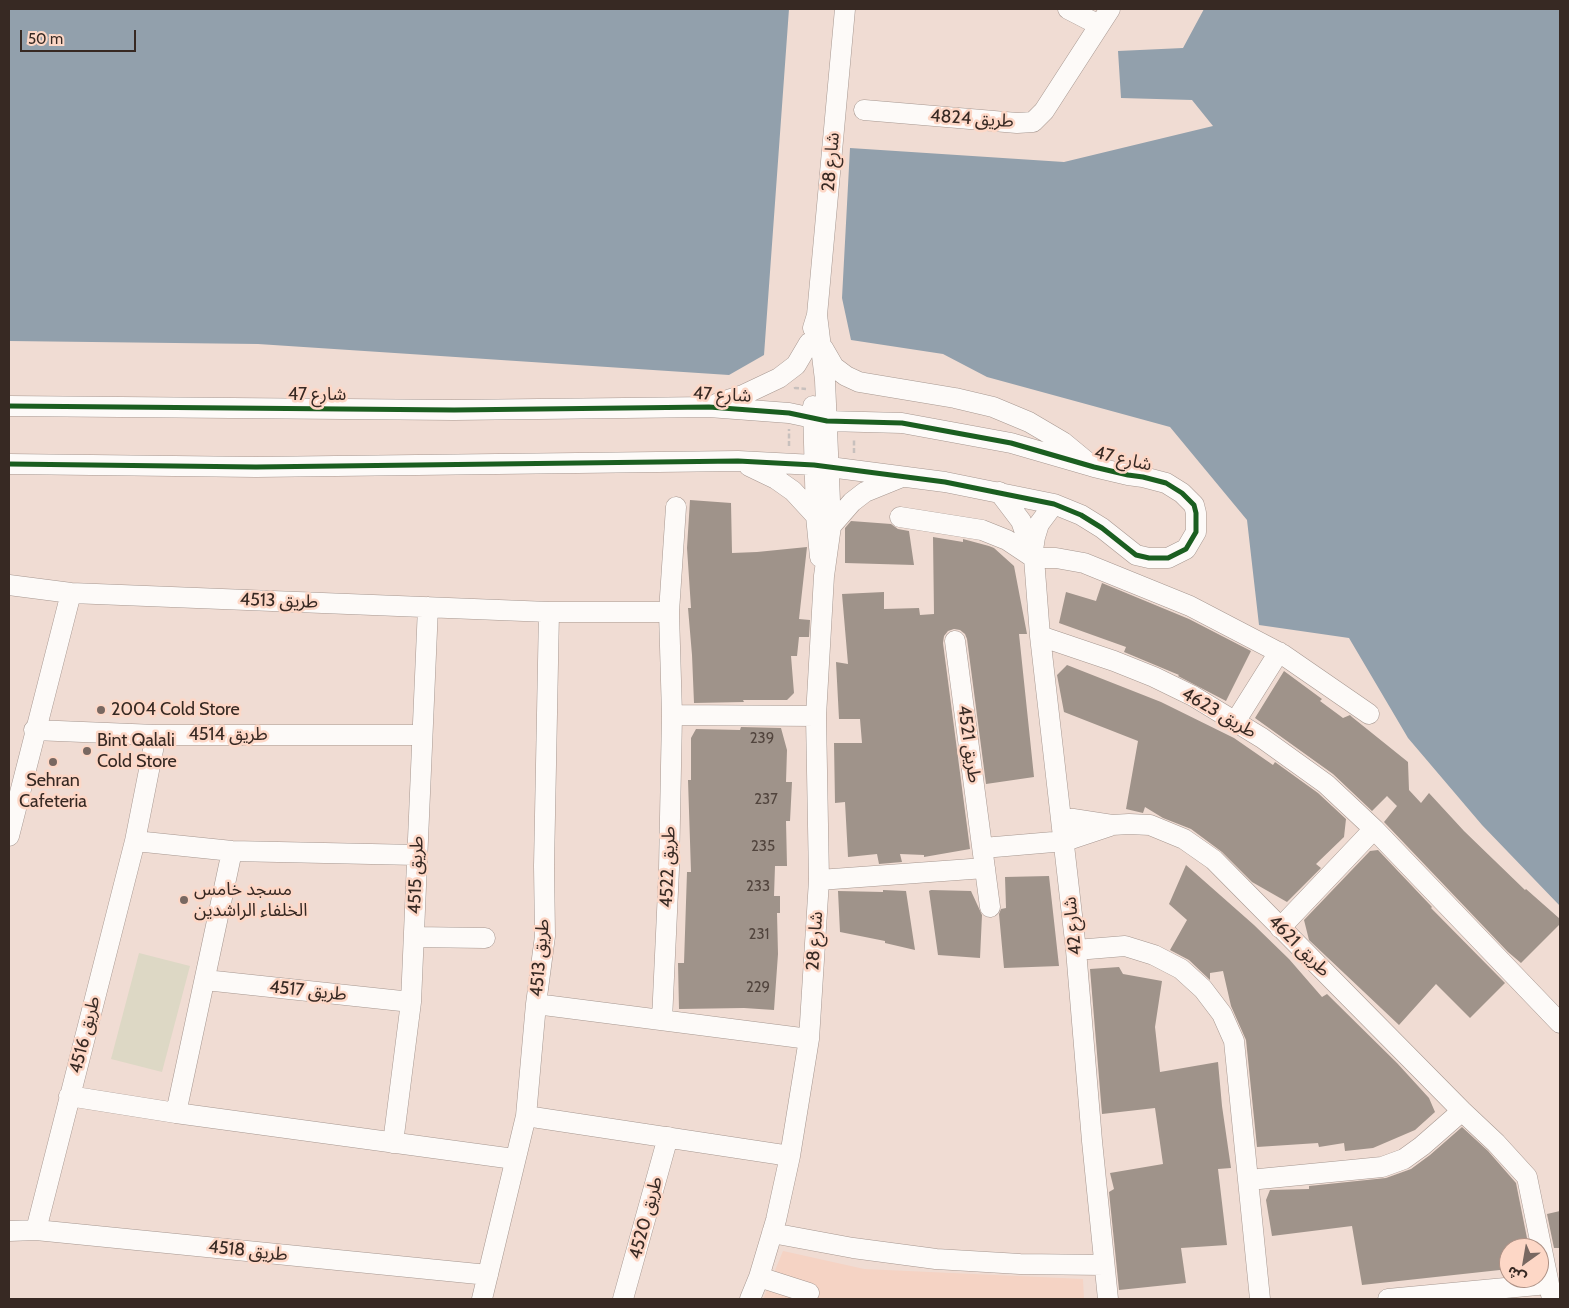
<!DOCTYPE html>
<meta charset="utf-8">
<style>
body{margin:0}
#map{position:relative;width:1569px;height:1308px;overflow:hidden;background:#f0dcd3;font-family:Cabin,"Noto Sans Arabic",sans-serif}
canvas{display:block}
.frame{position:absolute;inset:0;border:10px solid #372923;pointer-events:none}
.north{position:absolute;left:1499px;top:1238px;width:50px;height:50px;box-sizing:border-box;background:#fdd7c6;border:1px solid #ae9185;border-radius:50%;rotate:212deg;font-size:14px;font-weight:700;line-height:20px;text-align:center;color:#372923}
.north::after{content:'';display:block;margin:auto;width:18px;height:22px;background:#786861;clip-path:polygon(50% 0,100% 100%,50% 72%,0 100%)}
.scale{position:absolute;left:20px;top:30px;width:116px;height:22px;box-sizing:border-box;border:2px solid #372923;border-top:0;padding-left:6px;font-size:15px;line-height:18px;white-space:nowrap;color:#372923;-webkit-text-stroke:4px #fdd7c6;paint-order:stroke}
</style>
<div id="map">
<canvas width="1569" height="1308"></canvas>
<div class="frame"></div>
<div class="north">ش</div>
<div class="scale">50 m</div>
</div>
<script>
const ctx = document.querySelector('canvas').getContext('2d');
ctx.lineJoin = 'round';
function fill(path, color) { ctx.fillStyle = color; ctx.fill(path, 'evenodd'); }
const shape = rows => new Path2D(rows.map(r => 'M' + r).join(''));
function trace(path, color, width, dash) { ctx.strokeStyle = color; ctx.lineWidth = width; ctx.lineCap = dash ? 'butt' : 'round'; ctx.setLineDash(dash || []); ctx.stroke(path); }
function drawText(font, color, halo, rows, align = 'center') {
  ctx.font = font + ' Cabin,"Noto Sans Arabic",sans-serif'; ctx.lineWidth = 5; ctx.setLineDash([]); ctx.textBaseline = 'middle'; ctx.strokeStyle = halo; ctx.fillStyle = color; for (const [text, x, y, turn = 0] of rows) {
    ctx.save(); ctx.translate(x, y); ctx.rotate((+turn || 0) * Math.PI / 180); ctx.textAlign = isNaN(turn) ? turn : align; if (halo) ctx.strokeText(text, 0, 0); ctx.fillText(text, 0, 0); ctx.restore();
  }
}
const built = shape([
 [783,1251,864,1269,1083,1279,1084,1299,763,1299]
]);
const green = shape([
 [139,953,190,966,162,1072,111,1059]
]);
const water = shape([
 [9,9,789,9,764,355,729,375,258,344,9,341],
 [1204,9,1560,9,1560,906,1482,825,1408,738,1349,638,1259,625,1247,520,1170,427,987,377,943,354,851,340,842,298,850,148,1064,162,1213,126,1192,100,1121,98,1118,51,1183,48]
]);
const building = shape([
 [690,500,731,503,732,553,757,552,807,547,799,619,810,620,809,637,799,637,797,656,791,656,794,693,787,700,743,700,744,702,694,703,692,655,688,608,691,608,687,548],
 [851,521,891,524,898,529,909,531,914,565,845,563,845,528],
 [933,537,963,542,963,539,989,546,994,548,1014,566,1027,634,1019,634,1034,777,986,784,967,639,965,634,960,630,954,629,948,631,944,636,943,643,970,849,924,857,924,855,900,854,902,862,879,864,877,854,848,857,845,802,835,803,834,743,862,743,860,719,839,719,836,662,848,664,842,594,884,592,884,609,919,608,920,615,934,614],
 [1102,583,1189,619,1251,651,1226,701,1178,676,1179,675,1124,652,1126,647,1059,623,1066,592,1096,601],
 [1067,665,1161,702,1234,738,1273,765,1275,762,1318,793,1346,819,1344,837,1316,864,1321,868,1287,902,1252,882,1222,852,1191,829,1163,818,1145,807,1143,813,1126,809,1138,741,1064,712,1057,675],
 [1284,671,1322,699,1320,701,1343,718,1350,715,1352,717,1408,762,1409,790,1421,803,1429,793,1464,831,1525,890,1526,889,1560,919,1560,924,1521,963,1508,952,1384,822,1397,806,1387,796,1372,811,1333,774,1255,718],
 [741,727,781,728,787,750,786,782,792,782,790,821,786,821,787,866,775,866,774,896,780,896,780,913,777,913,778,954,774,1010,744,1008,679,1009,678,963,684,963,687,872,691,872,688,780,691,780,691,738,696,729,740,730],
 [1378,850,1432,907,1431,908,1505,983,1470,1018,1436,984,1399,1025,1309,940,1304,920,1370,851],
 [1186,865,1254,925,1289,959,1322,997,1327,994,1397,1063,1429,1098,1435,1112,1415,1130,1373,1148,1345,1151,1344,1143,1319,1147,1318,1143,1257,1147,1246,1040,1231,1006,1223,971,1210,973,1210,980,1189,960,1170,950,1187,920,1169,904],
 [1049,876,1059,966,1004,968,999,914,1001,909,1006,908,1005,877],
 [883,890,906,891,915,950,885,943,885,941,840,932,838,891,883,892],
 [931,890,971,891,982,915,980,958,938,955,929,891],
 [1119,967,1123,974,1162,981,1155,1027,1160,1072,1218,1062,1222,1106,1231,1168,1218,1169,1227,1245,1181,1248,1186,1283,1119,1290,1109,1192,1114,1189,1110,1173,1163,1164,1155,1108,1102,1114,1090,969],
 [1462,1127,1488,1151,1516,1183,1529,1248,1509,1248,1509,1269,1362,1285,1352,1226,1272,1236,1266,1200,1270,1190,1309,1189,1309,1186,1386,1178,1411,1169,1430,1155],
 [1560,1211,1560,1248,1554,1248,1547,1214]
]);
const path = shape([
 [795,387,795,388,806,389],
 [789,446,789,429],
 [854,453,854,439]
]);
const minor = shape([
 [1068,9,1099,25],
 [864,110,1017,123,1033,122,1044,111,1110,9],
 [813,328,817,315,845,9],
 [823,348,834,367,846,376,859,382,955,398,993,407,1029,422,1063,442,1086,461],
 [716,404,743,395,779,378,796,365,809,343],
 [9,406,454,410,709,407,789,413,827,421,902,423,1011,443,1094,467,1128,475,1143,477,1166,483,1182,493,1194,505,1196,513,1196,532,1186,549,1168,558,1149,558,1136,555,1102,528,1081,515,1054,504,945,482,814,465,738,461,256,467,9,464],
 [813,406,816,516,820,557],
 [749,466,776,479,793,491,816,516],
 [999,492,1021,521,1034,558,1040,636,1076,950,1092,1141,1108,1299],
 [900,517,982,530,1007,540,1034,558,1056,558,1084,563,1190,606,1282,654,1369,714],
 [831,526,852,502,865,492,902,477],
 [1033,550,1035,537,1039,524,1054,504],
 [9,585,71,593,549,612,669,612],
 [1040,636,1114,661,1154,677,1193,696,1262,738,1326,784,1374,829,1560,1023],
 [955,641,990,907],
 [672,715,816,716],
 [1235,722,1279,652],
 [34,730,156,735,422,735],
 [1062,819,1073,819,1112,825,1129,824,1150,825,1184,839,1214,860,1462,1111,1496,1143,1527,1177,1552,1299],
 [9,836,71,593],
 [135,841,232,851,417,855],
 [983,848,1065,841,1110,826],
 [819,880,985,868],
 [1280,928,1374,829],
 [414,937,485,938],
 [1076,950,1125,946,1154,955,1181,969,1203,989,1222,1014,1234,1041,1260,1299],
 [205,980,411,1002],
 [536,1004,809,1039],
 [662,1020,669,869,672,715,669,612,676,507],
 [69,1096,176,1113,514,1159],
 [176,1113,232,851],
 [526,1116,790,1156],
 [393,1143,411,1002,428,607],
 [1249,1180,1382,1167,1404,1159,1422,1146,1462,1111],
 [36,1230,135,841,156,735],
 [9,1231,36,1230,488,1275],
 [772,1233,853,1248,936,1259,1020,1264,1104,1265],
 [759,1277,809,1293],
 [482,1299,526,1116,536,1004,545,936,544,866,549,612],
 [623,1299,668,1137],
 [750,1299,759,1277,776,1220,790,1156,809,1039,819,880,816,716,824,576,831,526,825,380,817,315],
 [1388,1299,1548,1284]
]);
const cycleway = shape([
 [9,406,454,410,709,407,789,413,827,421,902,423,1011,443,1094,467,1128,475,1143,477,1166,483,1182,493,1194,505,1196,513,1196,532,1186,549,1168,558,1149,558,1136,555,1102,528,1081,515,1054,504,945,482,814,465,738,461,256,467,9,464]
]);
const markers = [
 [101,710,5,"#786861"],
 [87,751,5,"#786861"],
 [53,762,5,"#786861"],
 [184,900,5,"#786861"]
];
const numberNames = [
 ["239",762,739],
 ["237",766,800],
 ["235",763,847],
 ["233",758,887],
 ["231",759,935],
 ["229",758,988]
];
const streetNames = [
 ["طريق 4824",972,119,4],
 ["شارع 28",831,162,-85],
 ["شارع 47",317,395],
 ["شارع 47",722,395,3],
 ["شارع 47",1123,459,13],
 ["طريق 4513",279,601,2],
 ["طريق 4623",1219,713,30],
 ["طريق 4514",228,735],
 ["طريق 4521",969,744,82],
 ["طريق 4522",668,867,-88],
 ["طريق 4515",416,875,-88],
 ["شارع 42",1073,926,-96],
 ["شارع 28",815,941,-86],
 ["طريق 4621",1299,946,45],
 ["طريق 4513",540,958,-85],
 ["طريق 4517",308,991,6],
 ["طريق 4516",85,1035,-76],
 ["طريق 4520",646,1218,-75],
 ["طريق 4518",248,1251,6]
];
const poiNames = [
 ["2004 Cold Store",111,710],
 ["Bint Qalali",97,741],
 ["Cold Store",97,762],
 ["Sehran",53,781,"center"],
 ["Cafeteria",53,802,"center"],
 ["مسجد خامس",194,890],
 ["الخلفاء الراشدين",194,911]
];
fill(built, '#f5d3c4');
fill(green, '#ddd8c5');
fill(water, '#92a0ac');
fill(building, '#9f938a');
trace(minor, '#a69790', 21);
trace(path, '#c8c0bd', 2.5, [5, 2.5]);
trace(minor, '#fdfaf8', 20);
trace(cycleway, '#1b5e20', 5);
for (const [x, y, r, color] of markers) { const dot = new Path2D(); dot.arc(x, y, r, 0, 2 * Math.PI); ctx.fillStyle = color; ctx.fill(dot); trace(dot, '#fdd7c6', 2); }
drawText('15px', '#51443d', null, numberNames);
drawText('18px', '#372923', '#fdd7c6', streetNames);
drawText('18px', '#372923', '#fdd7c6', poiNames, 'left');
</script>
